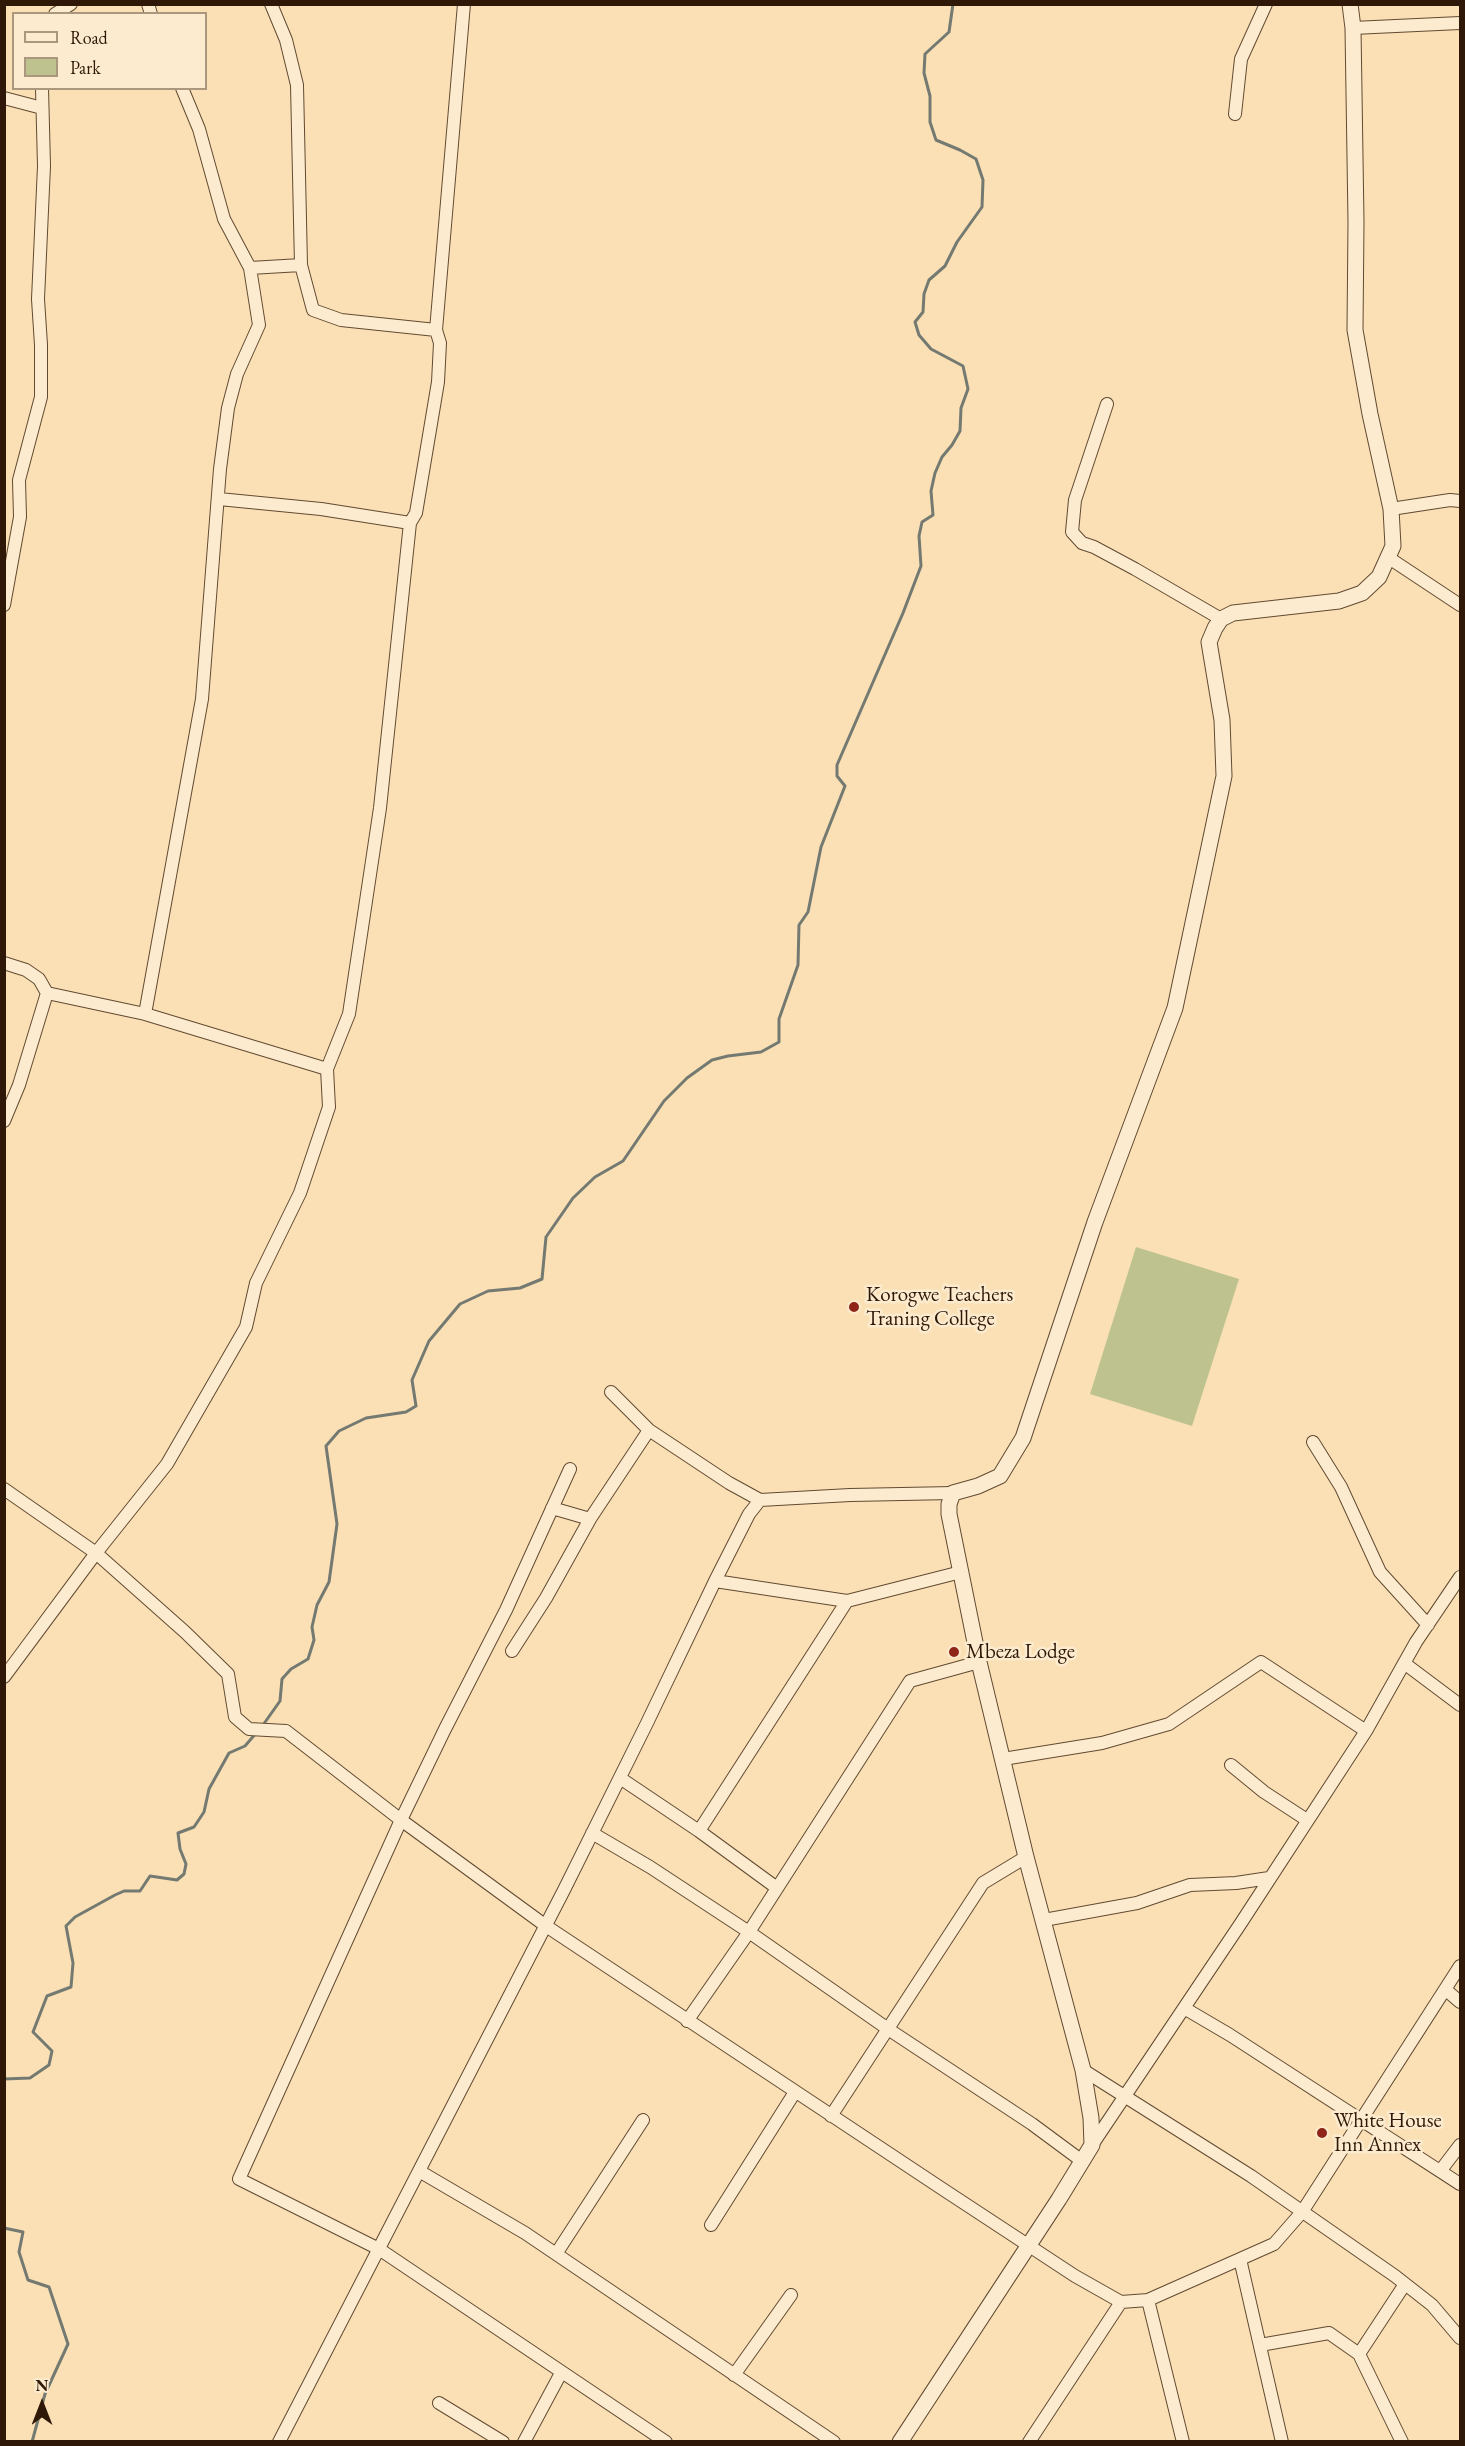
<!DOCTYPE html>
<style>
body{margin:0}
#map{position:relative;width:1465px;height:2446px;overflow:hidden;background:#fae0b4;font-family:"EB Garamond",serif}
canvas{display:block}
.frame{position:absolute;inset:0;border:6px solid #2f1807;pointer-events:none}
.legend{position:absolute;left:12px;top:12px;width:195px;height:78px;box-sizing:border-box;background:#fcebce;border:2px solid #aa977e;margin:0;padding:8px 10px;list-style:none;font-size:18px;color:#2f1807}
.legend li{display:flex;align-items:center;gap:12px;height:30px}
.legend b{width:30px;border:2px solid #aa977e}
.north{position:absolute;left:12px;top:2374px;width:60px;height:60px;-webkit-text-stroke:4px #fcebce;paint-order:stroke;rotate:0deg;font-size:16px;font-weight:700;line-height:24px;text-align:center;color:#2f1807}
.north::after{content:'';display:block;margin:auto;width:21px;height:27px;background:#2f1807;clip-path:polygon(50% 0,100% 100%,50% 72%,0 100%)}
</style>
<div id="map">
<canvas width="1465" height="2446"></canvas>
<div class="frame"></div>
<ul class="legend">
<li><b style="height:8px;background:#fcebce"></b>Road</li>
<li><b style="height:16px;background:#bec28e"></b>Park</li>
</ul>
<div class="north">N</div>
</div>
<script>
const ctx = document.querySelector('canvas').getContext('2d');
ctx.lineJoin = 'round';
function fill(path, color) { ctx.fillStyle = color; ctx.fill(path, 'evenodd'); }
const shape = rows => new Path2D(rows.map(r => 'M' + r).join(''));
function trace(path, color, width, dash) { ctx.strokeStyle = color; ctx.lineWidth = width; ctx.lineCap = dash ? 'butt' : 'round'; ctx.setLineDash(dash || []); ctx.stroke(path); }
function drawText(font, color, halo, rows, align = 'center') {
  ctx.font = font + ' "EB Garamond",serif'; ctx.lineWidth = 5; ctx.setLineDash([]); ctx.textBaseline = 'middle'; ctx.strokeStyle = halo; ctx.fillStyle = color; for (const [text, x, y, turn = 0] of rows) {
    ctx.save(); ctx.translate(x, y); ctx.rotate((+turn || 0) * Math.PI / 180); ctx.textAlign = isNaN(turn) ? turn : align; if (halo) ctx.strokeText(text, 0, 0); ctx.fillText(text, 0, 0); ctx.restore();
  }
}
const green = shape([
 [1136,1247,1239,1279,1192,1426,1090,1394]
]);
const stream = shape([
 [263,1725,280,1701,282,1679,291,1669,308,1659,314,1640,312,1627,317,1605,329,1582,337,1524,326,1446,339,1431,366,1418,406,1412,416,1406,412,1380,429,1341,460,1304,488,1291,520,1288,542,1279,546,1237,573,1198,595,1177,623,1161,664,1101,687,1078,712,1060,728,1056,761,1052,779,1042,779,1019,798,965,799,925,808,912,821,847,845,786,837,776,837,765,903,613,921,566,919,536,922,522,933,515,931,491,935,473,942,457,952,445,960,431,961,408,968,389,963,366,931,349,919,335,915,322,923,312,924,294,929,280,945,266,957,242,982,207,983,180,976,159,960,150,936,140,930,122,930,96,924,73,925,54,949,32,953,4],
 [4,2079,30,2078,49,2065,52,2051,33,2032,47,1996,71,1987,73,1963,66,1926,75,1917,115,1895,124,1891,140,1891,150,1876,177,1880,184,1874,186,1864,180,1849,178,1833,194,1827,204,1812,209,1789,229,1753,245,1746,257,1732],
 [4,2228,23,2232,19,2252,28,2280,49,2287,68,2344,45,2394,32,2442]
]);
const minor = shape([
 [148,4,151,14],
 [271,4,286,40,297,85,301,265,313,310,341,320,436,330],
 [55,14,71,4],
 [1353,28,1460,23],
 [4,98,42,108],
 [1235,114,1241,59,1266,4],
 [250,268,301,265],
 [1107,404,1075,500,1072,532,1082,543,1094,547,1135,569,1221,619],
 [219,499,321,509,410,523],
 [1391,509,1450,500,1460,501],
 [1389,558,1460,605],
 [4,605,20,517,19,480,41,397,41,345,38,299,44,166,42,88],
 [4,963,26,970,39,979,47,993,19,1085,4,1121],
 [47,993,145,1014,327,1069],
 [145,1014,202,699,220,469,228,408,237,374,259,325,250,268,224,219,199,129,182,88],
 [611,1392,649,1430,729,1483,760,1500,850,1495,953,1493],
 [1313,1442,1341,1487,1380,1572,1428,1625],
 [570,1469,506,1610,445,1729,401,1820,239,2179,379,2249,666,2442],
 [4,1489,96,1553,185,1632,228,1674,235,1717,249,1729,286,1731,401,1820,546,1926,941,2188,1075,2276,1121,2302,1148,2300,1274,2244,1302,2212,1460,1966],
 [552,1508,590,1519],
 [715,1581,847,1601,961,1572],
 [512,1651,546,1598,590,1519,649,1430],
 [1404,1663,1460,1705],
 [4,1677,96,1553,167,1464,246,1327,256,1283,300,1193,329,1107,327,1069,349,1014,380,808,410,523,416,513,438,382,440,343,436,330,464,4],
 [1003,1759,1102,1743,1169,1724,1261,1662,1366,1731],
 [1231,1765,1264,1792,1307,1820],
 [620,1778,699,1831,777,1888],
 [699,1831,847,1601],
 [592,1833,650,1867,749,1932,888,2029,1032,2124,1082,2161],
 [1044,1920,1137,1903,1190,1885,1236,1883,1269,1878],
 [1446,1990,1460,2002],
 [1184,2008,1230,2035,1460,2184],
 [687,2021,749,1932,910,1681,979,1662],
 [1083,2070,1251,2176,1395,2276,1432,2305,1460,2338],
 [831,2116,983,1883,1026,1857],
 [1092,2145,1241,1923,1366,1731,1416,1642,1460,1577],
 [1441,2170,1460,2145],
 [419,2171,525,2233,834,2442],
 [711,2225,795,2092],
 [556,2254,643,2120],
 [1240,2259,1282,2442],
 [1148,2300,1183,2442],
 [1260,2345,1329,2333,1359,2354,1402,2442],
 [1359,2354,1405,2284],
 [734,2375,791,2295],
 [439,2403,503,2442],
 [279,2442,564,1890,647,1723,715,1581,749,1514,760,1500],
 [524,2442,561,2373],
 [1029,2442,1121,2302]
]);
const tertiary = shape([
 [900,2442,1059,2199,1092,2145,1091,2118,1083,2070,1026,1857,979,1662,949,1514,949,1504,953,1493,978,1486,1000,1476,1023,1438,1095,1222,1175,1008,1224,776,1222,720,1209,642,1215,628,1221,619,1233,613,1339,601,1362,593,1379,577,1393,546,1391,509,1370,414,1355,330,1356,222,1353,28,1350,4]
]);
const markers = [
 [854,1307,6,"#8f2418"],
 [954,1652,6,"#8f2418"],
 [1322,2133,6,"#8f2418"]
];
const poiNames = [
 ["Korogwe Teachers",866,1295],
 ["Traning College",866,1319],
 ["Mbeza Lodge",966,1652],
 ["White House",1334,2121],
 ["Inn Annex",1334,2145]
];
fill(green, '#bec28e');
trace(stream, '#747a71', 3);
trace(minor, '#624a32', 14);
trace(tertiary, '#624a32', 17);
trace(minor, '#fcebce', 12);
trace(tertiary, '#fcebce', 15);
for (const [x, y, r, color] of markers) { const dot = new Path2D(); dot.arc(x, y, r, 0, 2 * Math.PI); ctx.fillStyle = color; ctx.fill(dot); trace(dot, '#fcebce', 2); }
drawText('21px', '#2f1807', '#fcebce', poiNames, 'left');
</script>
